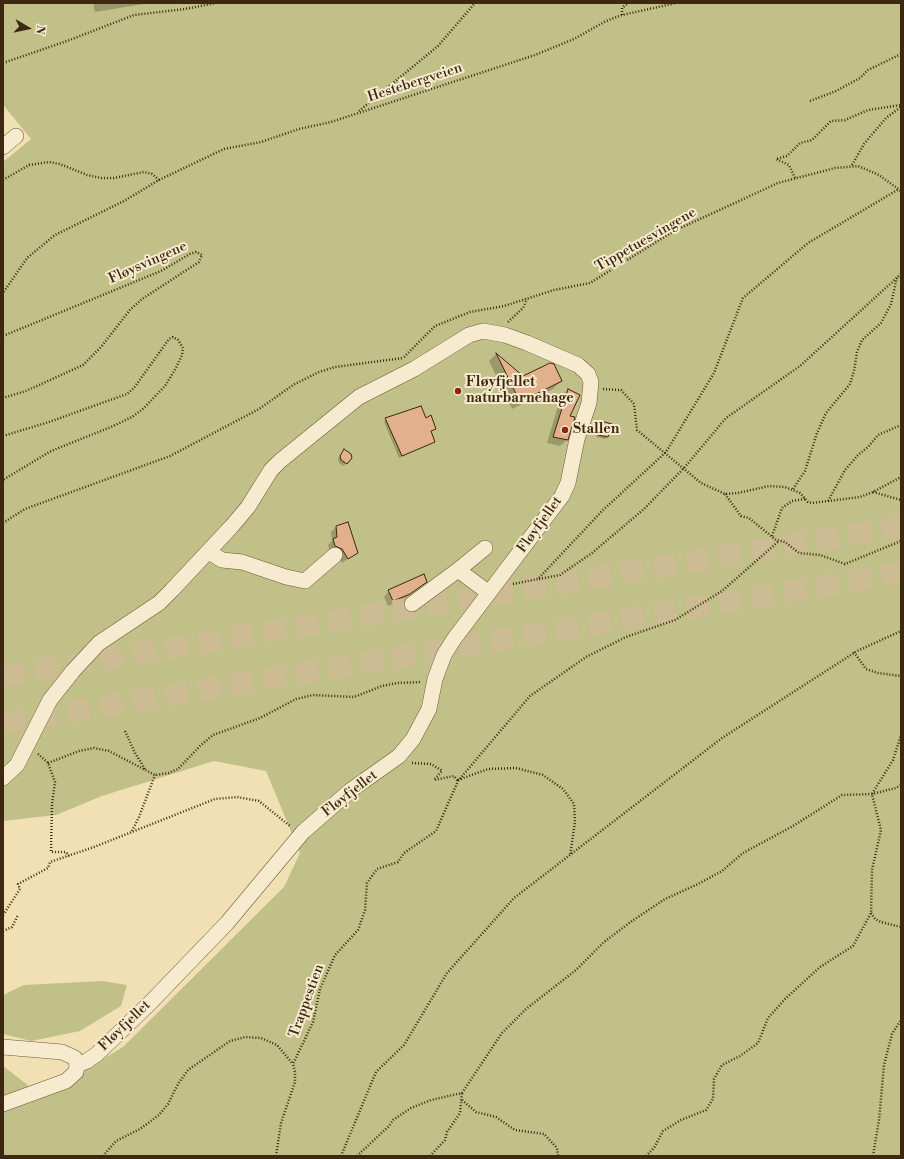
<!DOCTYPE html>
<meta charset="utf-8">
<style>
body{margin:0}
#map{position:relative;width:904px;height:1159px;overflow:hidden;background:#f1e0b3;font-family:"Libre Bodoni",serif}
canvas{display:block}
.frame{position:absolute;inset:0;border:4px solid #3e2812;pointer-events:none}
.north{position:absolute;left:8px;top:8px;width:40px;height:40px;-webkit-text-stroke:3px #f6ebce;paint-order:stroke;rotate:99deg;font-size:11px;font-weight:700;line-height:16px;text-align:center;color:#3e2812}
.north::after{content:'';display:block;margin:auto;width:14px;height:18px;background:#3e2812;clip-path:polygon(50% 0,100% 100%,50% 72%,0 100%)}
</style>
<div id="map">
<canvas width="904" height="1159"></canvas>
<div class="frame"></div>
<div class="north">N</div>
</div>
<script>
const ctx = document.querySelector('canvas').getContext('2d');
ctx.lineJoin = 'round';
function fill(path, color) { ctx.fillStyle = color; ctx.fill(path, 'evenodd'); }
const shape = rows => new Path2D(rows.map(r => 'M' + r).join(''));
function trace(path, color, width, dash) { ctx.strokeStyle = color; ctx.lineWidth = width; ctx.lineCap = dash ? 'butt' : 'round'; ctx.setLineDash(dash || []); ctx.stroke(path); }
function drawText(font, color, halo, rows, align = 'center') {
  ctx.font = font + ' "Libre Bodoni",serif'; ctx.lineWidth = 4; ctx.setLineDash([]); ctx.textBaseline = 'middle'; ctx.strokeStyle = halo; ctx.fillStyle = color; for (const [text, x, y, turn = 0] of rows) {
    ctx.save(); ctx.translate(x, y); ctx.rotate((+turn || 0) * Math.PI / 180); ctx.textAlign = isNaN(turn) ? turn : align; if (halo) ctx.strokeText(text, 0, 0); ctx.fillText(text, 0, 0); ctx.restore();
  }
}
const green = shape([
 [3,3,901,3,901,1156,3,1156,3,1066,42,1096,123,1047,284,887,300,853,266,771,214,761,102,796,56,815,3,821,3,162,31,139,4,106,3,107],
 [102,981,127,985,121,1006,80,1031,31,1041,3,1034,3,995,24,985]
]);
const shadow = shape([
 [93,3,150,3,95,12],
 [496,354,523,377,561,381,553,389,512,409,489,361],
 [568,390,569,416,567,440,560,446,547,443,561,396],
 [386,419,425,420,435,429,430,432,434,442,399,458,384,422],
 [602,422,607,437,605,439,596,437,599,425],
 [344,450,350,458,344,466,339,463,338,459],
 [336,527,357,553,342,563,336,554,330,552,328,545,332,541,331,532],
 [426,581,403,600,388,606,384,597,389,591]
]);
const building = shape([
 [496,353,523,376,550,363,554,364,562,381,520,402,496,353],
 [568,389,580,395,570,416,575,417,568,440,553,437,568,389],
 [421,406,426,418,431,415,436,429,431,431,435,442,402,456,385,418,421,406],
 [601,421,612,424,608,437,598,435,601,421],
 [344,449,351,454,352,458,347,464,341,460,340,456,344,449],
 [348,522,358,553,348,559,342,549,335,546,333,539,337,537,336,526,348,522],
 [424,574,427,582,410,594,393,601,388,590,424,574]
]);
const highwayTunnel = shape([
 [3,676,901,527],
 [3,723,901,573]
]);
const path = shape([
 [622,15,622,8,628,3],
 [3,63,67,41,134,15,185,9,216,3],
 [810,101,836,91,860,78,868,70,901,54],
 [359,111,438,46,475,3],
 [852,165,864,144,886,118,901,107],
 [795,178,789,165,776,159,787,156,800,143,812,140,831,121,845,120,868,110,901,105],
 [3,180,29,165,49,162,60,164,87,175,101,178,114,178,144,172,152,174,159,180,124,201,55,235,27,258,3,293],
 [159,180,224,149,261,142,299,129,331,122,535,55,574,39,606,21,622,15,676,3],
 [508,322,523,308,527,299],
 [3,336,161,271,190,254,196,252,202,255,199,262,142,299,130,310,101,347,83,365,26,391,3,398],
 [404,357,435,326,470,312,504,306,554,290,590,283,674,231,778,183,835,168,858,166,879,175,901,191],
 [603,389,621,390,634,404,637,430,701,483,725,494,738,493,769,486,785,487,800,493,808,502,812,503,860,497,873,492,901,477],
 [3,436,49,422,127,394,134,388,169,339,173,337,178,340,183,348,182,355,176,368,165,386,144,408,132,417,111,427,51,451,3,480],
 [793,489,805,471,817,433,826,413,850,384,854,371,857,352,862,340,881,323,891,304,897,277],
 [873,492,901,500],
 [725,494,741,516,749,518,776,540,785,542,799,553,820,555,845,564,901,541],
 [828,501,845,470,858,455,868,447,878,435,901,425],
 [3,523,25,509,170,456,259,409,293,385,319,372,335,367,403,358],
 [772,536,782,508,792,501,805,499],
 [539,579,560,575,592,553,644,509,684,468,726,418,800,366,901,274],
 [513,584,538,579,602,511,666,452,714,373,743,298,808,243,899,189],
 [854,652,866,669,878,673,901,676],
 [125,731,135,753,145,769],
 [38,754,48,763,55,782,52,804,51,852,66,852,69,856],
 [48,763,79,751,94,748,109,751,155,775,169,773,178,769,200,746,213,735,260,718,296,699,313,695,354,697,382,686,397,683,420,682],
 [412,763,431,764,441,770,442,771,434,780,454,776,458,781],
 [458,780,488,769,516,768,543,775,563,789,574,804,575,822,570,856],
 [132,831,139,817,155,775],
 [871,913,875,919,881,922,901,927],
 [3,915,20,889,18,884,48,868,50,862,94,847,215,799,237,797,259,801,290,826],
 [3,931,12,927,18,915],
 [462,1100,476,1112,496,1117,515,1130,544,1134,557,1148,558,1156],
 [103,1156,116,1141,140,1129,159,1115,168,1104,178,1084,188,1070,230,1041,245,1037,261,1038,277,1045,293,1064],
 [276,1156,281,1123,295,1082,295,1072,293,1064,313,1022,320,989,335,955,358,930,365,910,367,883,377,869,398,862,404,853,436,831,458,781,530,696,586,657,626,637,675,620,722,591,779,541],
 [341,1156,376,1072,404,1045,447,973,514,898,722,738,857,651,901,631],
 [357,1156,389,1126,393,1120,411,1108,431,1100,462,1093,502,1033,526,1009,576,970,604,942,632,921,665,899,698,884,722,871,743,853,793,826,842,795,872,794,896,788,901,785],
 [430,1156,445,1140,447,1132,460,1113,462,1093],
 [646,1156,654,1148,663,1131,681,1120,706,1110,713,1099,714,1079,722,1065,740,1056,758,1043,768,1018,785,999,820,967,853,946,871,913,872,870,881,830,872,794,893,760,901,735],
 [873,1156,879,1120,884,1065,892,1034,901,1020]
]);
const minor = shape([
 [3,147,16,136],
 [209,552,222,560,242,562,286,577,305,581,335,555],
 [458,570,485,548],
 [412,604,458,570,489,593],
 [3,778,17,765,50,700,73,671,99,643,159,603,172,590,232,526,248,507,271,470,280,461,359,397,414,369,469,335,483,331,505,335,527,343,578,365,588,374,591,382,589,403,577,439,568,483,562,496,454,639,444,655,435,679,429,709,413,739,399,756,351,790,303,832,227,923,150,1003,97,1054,87,1061,77,1065],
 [3,1047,62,1052,75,1058,77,1065,76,1072,66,1081,3,1104]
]);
const markers = [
 [458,391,4,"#8f2418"],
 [565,430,4,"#8f2418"]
];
const streetNames = [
 ["Hestebergveien",415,83,-18],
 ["Tippetuesvingene",646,240,-30],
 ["Fløysvingene",148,263,-24],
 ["Fløyfjellet",540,525,-54],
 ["Fløyfjellet",350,794,-38],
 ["Trappestien",307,1001,-70],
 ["Fløyfjellet",125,1026,-44]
];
const poiNames = [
 ["Fløyfjellet",466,383],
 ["naturbarnehage",466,399],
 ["Stallen",573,430]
];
fill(green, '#c1c088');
fill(shadow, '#0003');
fill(building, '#e2b08b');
trace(building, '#3e2812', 1);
trace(highwayTunnel, '#cdbb93', 22, [22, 11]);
trace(minor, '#6b563a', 16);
trace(path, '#3e2812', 2.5, [1, 2]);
trace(minor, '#f6ebce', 15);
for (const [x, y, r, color] of markers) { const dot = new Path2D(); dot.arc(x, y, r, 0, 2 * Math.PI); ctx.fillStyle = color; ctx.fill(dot); trace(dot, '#f6ebce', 1.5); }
drawText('14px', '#3e2812', '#f6ebce', streetNames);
drawText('bold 14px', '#3e2812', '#f6ebce', poiNames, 'left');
</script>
